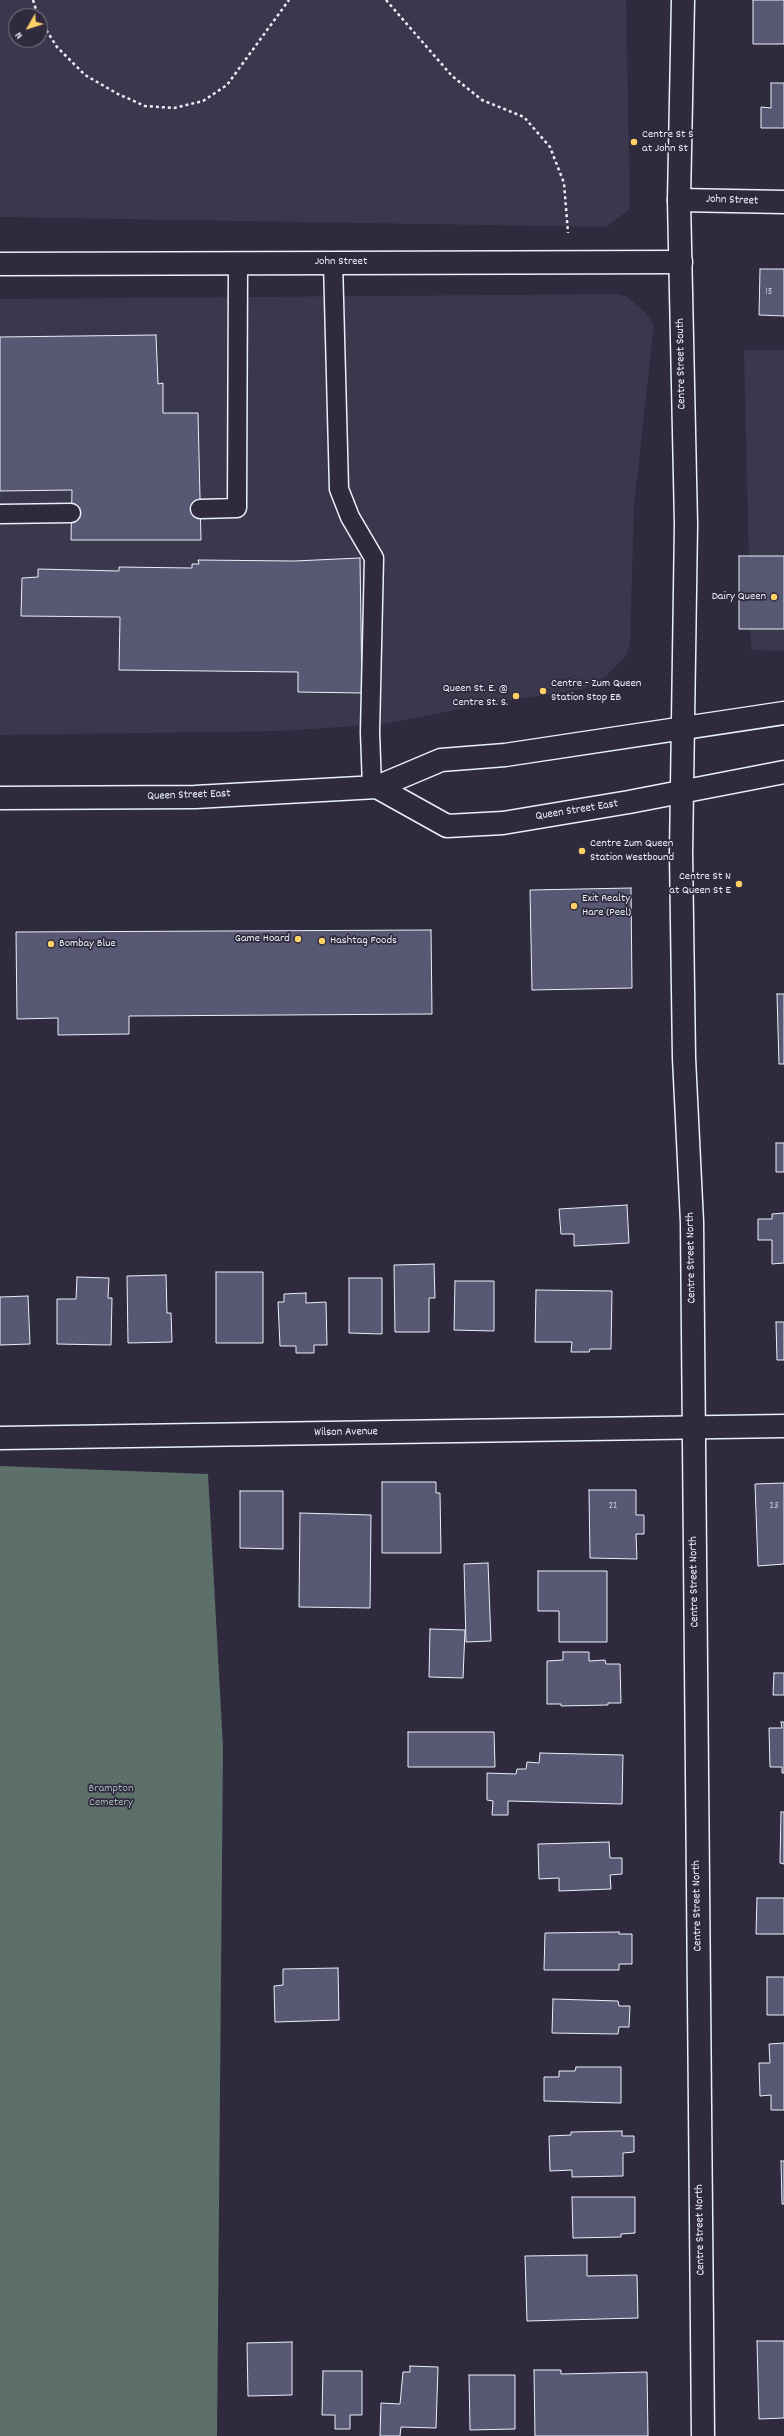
<!DOCTYPE html>
<style>
body{margin:0}
#map{position:relative;width:784px;height:2436px;overflow:hidden;background:#2f2a3d;font-family:Dekko,sans-serif}
canvas{display:block}
.north{position:absolute;left:8px;top:8px;width:40px;height:40px;box-sizing:border-box;background:#2f2a3d;border:1px solid #797a88;border-radius:50%;rotate:231deg;font-size:11px;font-weight:700;line-height:16px;text-align:center;color:#e8f1f8}
.north::after{content:'';display:block;margin:auto;width:14px;height:18px;background:#ffd166;clip-path:polygon(50% 0,100% 100%,50% 72%,0 100%)}
</style>
<div id="map">
<canvas width="784" height="2436"></canvas>
<div class="north">N</div>
</div>
<script>
const ctx = document.querySelector('canvas').getContext('2d');
ctx.lineJoin = 'round';
function fill(path, color) { ctx.fillStyle = color; ctx.fill(path, 'evenodd'); }
const shape = rows => new Path2D(rows.map(r => 'M' + r).join(''));
function trace(path, color, width, dash) { ctx.strokeStyle = color; ctx.lineWidth = width; ctx.lineCap = dash ? 'butt' : 'round'; ctx.setLineDash(dash || []); ctx.stroke(path); }
function drawText(font, color, halo, rows, align = 'center') {
  ctx.font = font + ' Dekko,sans-serif'; ctx.lineWidth = 3.5; ctx.setLineDash([]); ctx.textBaseline = 'middle'; ctx.strokeStyle = halo; ctx.fillStyle = color; for (const [text, x, y, turn = 0] of rows) {
    ctx.save(); ctx.translate(x, y); ctx.rotate((+turn || 0) * Math.PI / 180); ctx.textAlign = isNaN(turn) ? turn : align; if (halo) ctx.strokeText(text, 0, 0); ctx.fillText(text, 0, 0); ctx.restore();
  }
}
const built = shape([
 [0,0,626,0,630,209,606,227,0,217],
 [16,16,40,16,40,40,16,40],
 [617,294,626,296,646,313,653,324,653,333,634,506,630,642,626,656,605,677,583,689,491,703,384,724,282,731,0,735,0,299],
 [744,350,784,350,784,651,751,650]
]);
const green = shape([
 [0,1466,208,1474,223,1747,217,2436,0,2436]
]);
const building = shape([
 [753,0,784,0,784,44,753,44,753,0],
 [771,83,784,83,784,128,761,128,761,107,771,108,771,83],
 [760,269,784,269,784,316,759,315,760,269],
 [156,335,158,384,163,383,163,413,198,413,201,540,71,540,72,490,0,491,0,337,156,335],
 [739,556,784,556,784,629,739,629,739,556],
 [360,558,362,693,298,692,298,672,119,670,120,617,21,616,22,578,38,577,38,569,119,571,119,567,192,568,192,564,199,564,198,560,294,561,360,558],
 [631,888,632,988,532,990,530,890,631,888],
 [431,930,432,1014,129,1016,129,1034,58,1035,58,1018,17,1019,16,932,431,930],
 [777,994,784,994,784,1064,779,1064,777,994],
 [776,1143,784,1143,784,1172,776,1172,776,1143],
 [627,1205,629,1243,574,1246,574,1234,561,1234,559,1209,627,1205],
 [784,1213,784,1263,772,1264,772,1240,758,1240,758,1219,772,1219,772,1214,784,1213],
 [434,1264,435,1298,429,1298,429,1332,395,1332,394,1265,434,1264],
 [216,1272,263,1272,263,1343,216,1343,216,1272],
 [166,1275,167,1313,171,1313,172,1342,128,1343,127,1276,166,1275],
 [77,1277,109,1278,108,1298,112,1298,111,1345,57,1344,57,1299,76,1299,77,1277],
 [349,1278,382,1278,382,1334,349,1333,349,1278],
 [455,1281,494,1281,494,1331,454,1330,455,1281],
 [536,1290,612,1291,611,1349,590,1349,589,1352,571,1352,572,1342,535,1342,536,1290],
 [306,1293,306,1303,326,1302,327,1345,314,1345,314,1353,296,1353,296,1346,280,1346,278,1302,284,1302,284,1294,306,1293],
 [28,1296,30,1344,0,1345,0,1297,28,1296],
 [776,1322,784,1322,784,1360,777,1360,776,1322],
 [382,1482,436,1482,436,1493,440,1493,441,1553,382,1553,382,1482],
 [784,1483,784,1564,758,1566,755,1484,784,1483],
 [589,1490,636,1490,636,1515,644,1515,644,1534,636,1534,637,1559,590,1558,589,1490],
 [240,1491,283,1491,283,1549,240,1548,240,1491],
 [300,1513,371,1515,370,1608,299,1607,300,1513],
 [488,1563,491,1641,466,1642,464,1564,488,1563],
 [538,1571,607,1571,607,1642,559,1642,559,1611,538,1611,538,1571],
 [430,1629,465,1630,463,1678,429,1677,430,1629],
 [563,1652,589,1652,589,1661,605,1660,606,1664,620,1664,621,1703,608,1703,608,1705,561,1706,561,1704,547,1704,547,1661,563,1660,563,1652],
 [774,1673,784,1673,784,1695,773,1695,774,1673],
 [781,1722,784,1722,784,1773,782,1773,782,1767,770,1767,769,1728,782,1728,781,1722],
 [408,1732,494,1732,495,1767,408,1767,408,1732],
 [540,1753,623,1755,622,1804,508,1801,508,1815,492,1815,493,1801,487,1800,487,1773,516,1774,517,1769,526,1769,527,1762,539,1763,540,1753],
 [781,1812,784,1812,784,1864,780,1863,781,1812],
 [609,1842,610,1858,622,1858,622,1874,610,1875,611,1889,559,1891,559,1878,539,1879,538,1844,609,1842],
 [757,1898,784,1898,784,1934,756,1934,757,1898],
 [619,1932,619,1934,632,1934,632,1964,619,1964,619,1970,544,1970,545,1933,619,1932],
 [338,1968,339,2020,275,2022,274,1986,283,1985,283,1969,338,1968],
 [767,1977,784,1977,784,2015,767,2015,767,1977],
 [553,1999,618,2001,619,2006,630,2006,629,2027,619,2027,618,2034,552,2033,553,1999],
 [784,2043,784,2110,771,2110,771,2095,760,2096,759,2063,770,2063,769,2044,784,2043],
 [576,2067,621,2067,621,2103,544,2101,544,2077,559,2077,559,2071,575,2071,576,2067],
 [622,2131,622,2136,634,2136,634,2152,623,2153,623,2176,572,2177,572,2170,550,2171,549,2136,571,2135,571,2132,622,2131],
 [781,2161,784,2161,784,2204,782,2204,781,2161],
 [572,2197,635,2197,635,2233,621,2234,621,2237,573,2238,572,2197],
 [587,2255,587,2276,637,2275,638,2318,527,2321,525,2256,587,2255],
 [757,2341,784,2341,784,2418,759,2419,757,2341],
 [292,2342,292,2395,248,2396,247,2343,292,2342],
 [410,2366,438,2367,436,2428,401,2427,400,2436,380,2436,381,2403,400,2404,403,2372,410,2372,410,2366],
 [534,2370,561,2370,561,2374,647,2372,648,2436,535,2436,534,2370],
 [323,2371,362,2371,362,2415,350,2415,350,2429,335,2429,335,2415,322,2415,323,2371],
 [469,2375,515,2375,515,2429,470,2430,469,2375]
]);
const path = shape([
 [33,0,38,16],
 [386,0,452,76,482,100,524,117,550,147,564,183,568,233],
 [40,20,57,47,85,75,118,94,145,106,174,108,203,101,227,85,289,0]
]);
const service = shape([
 [333,262,339,489,350,517,374,558,370,732,372,787],
 [200,509,237,508,238,263],
 [0,514,71,513]
]);
const minor = shape([
 [679,200,784,202],
 [0,264,681,262],
 [0,1438,784,1426]
]);
const tertiary = shape([
 [683,0,679,200,686,524,681,853,684,1058,692,1222,703,2436]
]);
const secondary = shape([
 [377,787,447,826,503,823,629,802,784,772],
 [0,798,195,797,377,787,441,760,505,755,784,713]
]);
const markers = [
 [634,142,4,"#ffd166"],
 [774,597,4,"#ffd166"],
 [543,691,4,"#ffd166"],
 [516,696,4,"#ffd166"],
 [582,851,4,"#ffd166"],
 [739,884,4,"#ffd166"],
 [574,906,4,"#ffd166"],
 [298,939,4,"#ffd166"],
 [322,941,4,"#ffd166"],
 [51,944,4,"#ffd166"]
];
const numberNames = [
 ["15",769,293],
 ["22",613,1507],
 ["23",774,1507]
];
const poiNames = [
 ["Centre St S",642,135],
 ["at John St",642,149],
 ["Dairy Queen",766,597,"right"],
 ["Centre - Zum Queen",551,684],
 ["Station Stop EB",551,698],
 ["Queen St. E. @",508,689,"right"],
 ["Centre St. S.",508,703,"right"],
 ["Centre Zum Queen",590,844],
 ["Station Westbound",590,858],
 ["Centre St N",731,877,"right"],
 ["at Queen St E",731,891,"right"],
 ["Exit Realty",582,899],
 ["Hare (Peel)",582,913],
 ["Game Hoard",290,939,"right"],
 ["Hashtag Foods",330,941],
 ["Bombay Blue",59,944]
];
const streetNames = [
 ["John Street",732,201,2],
 ["John Street",341,262],
 ["Centre Street South",682,364,-91],
 ["Queen Street East",189,796,-2],
 ["Queen Street East",577,811,-9],
 ["Centre Street North",692,1258,-91],
 ["Wilson Avenue",346,1433,-1],
 ["Centre Street North",695,1582,-91],
 ["Centre Street North",698,1906,-91],
 ["Centre Street North",701,2230,-91]
];
const parkNames = [
 ["Brampton",111,1789],
 ["Cemetery",111,1803]
];
fill(built, '#3b384e');
fill(green, '#5c7069');
fill(building, '#585875');
trace(building, '#e8f1f8', 1);
trace(service, '#e8f1f8', 21);
trace(minor, '#e8f1f8', 25);
trace(tertiary, '#e8f1f8', 25);
trace(secondary, '#e8f1f8', 25);
trace(path, '#e8f1f8', 2.5, [3, 3]);
trace(service, '#2f2a3d', 18);
trace(minor, '#2f2a3d', 22);
trace(tertiary, '#2f2a3d', 22);
trace(secondary, '#2f2a3d', 22);
for (const [x, y, r, color] of markers) { const dot = new Path2D(); dot.arc(x, y, r, 0, 2 * Math.PI); ctx.fillStyle = color; ctx.fill(dot); trace(dot, '#2f2a3d', 1.5); }
drawText('10px', '#c4cbd7', null, numberNames);
drawText('12px', '#e8f1f8', '#2f2a3d', poiNames, 'left');
drawText('12px', '#e8f1f8', '#2f2a3d', streetNames);
drawText('12px', '#a9b7b8', '#2f2a3d', parkNames);
</script>
